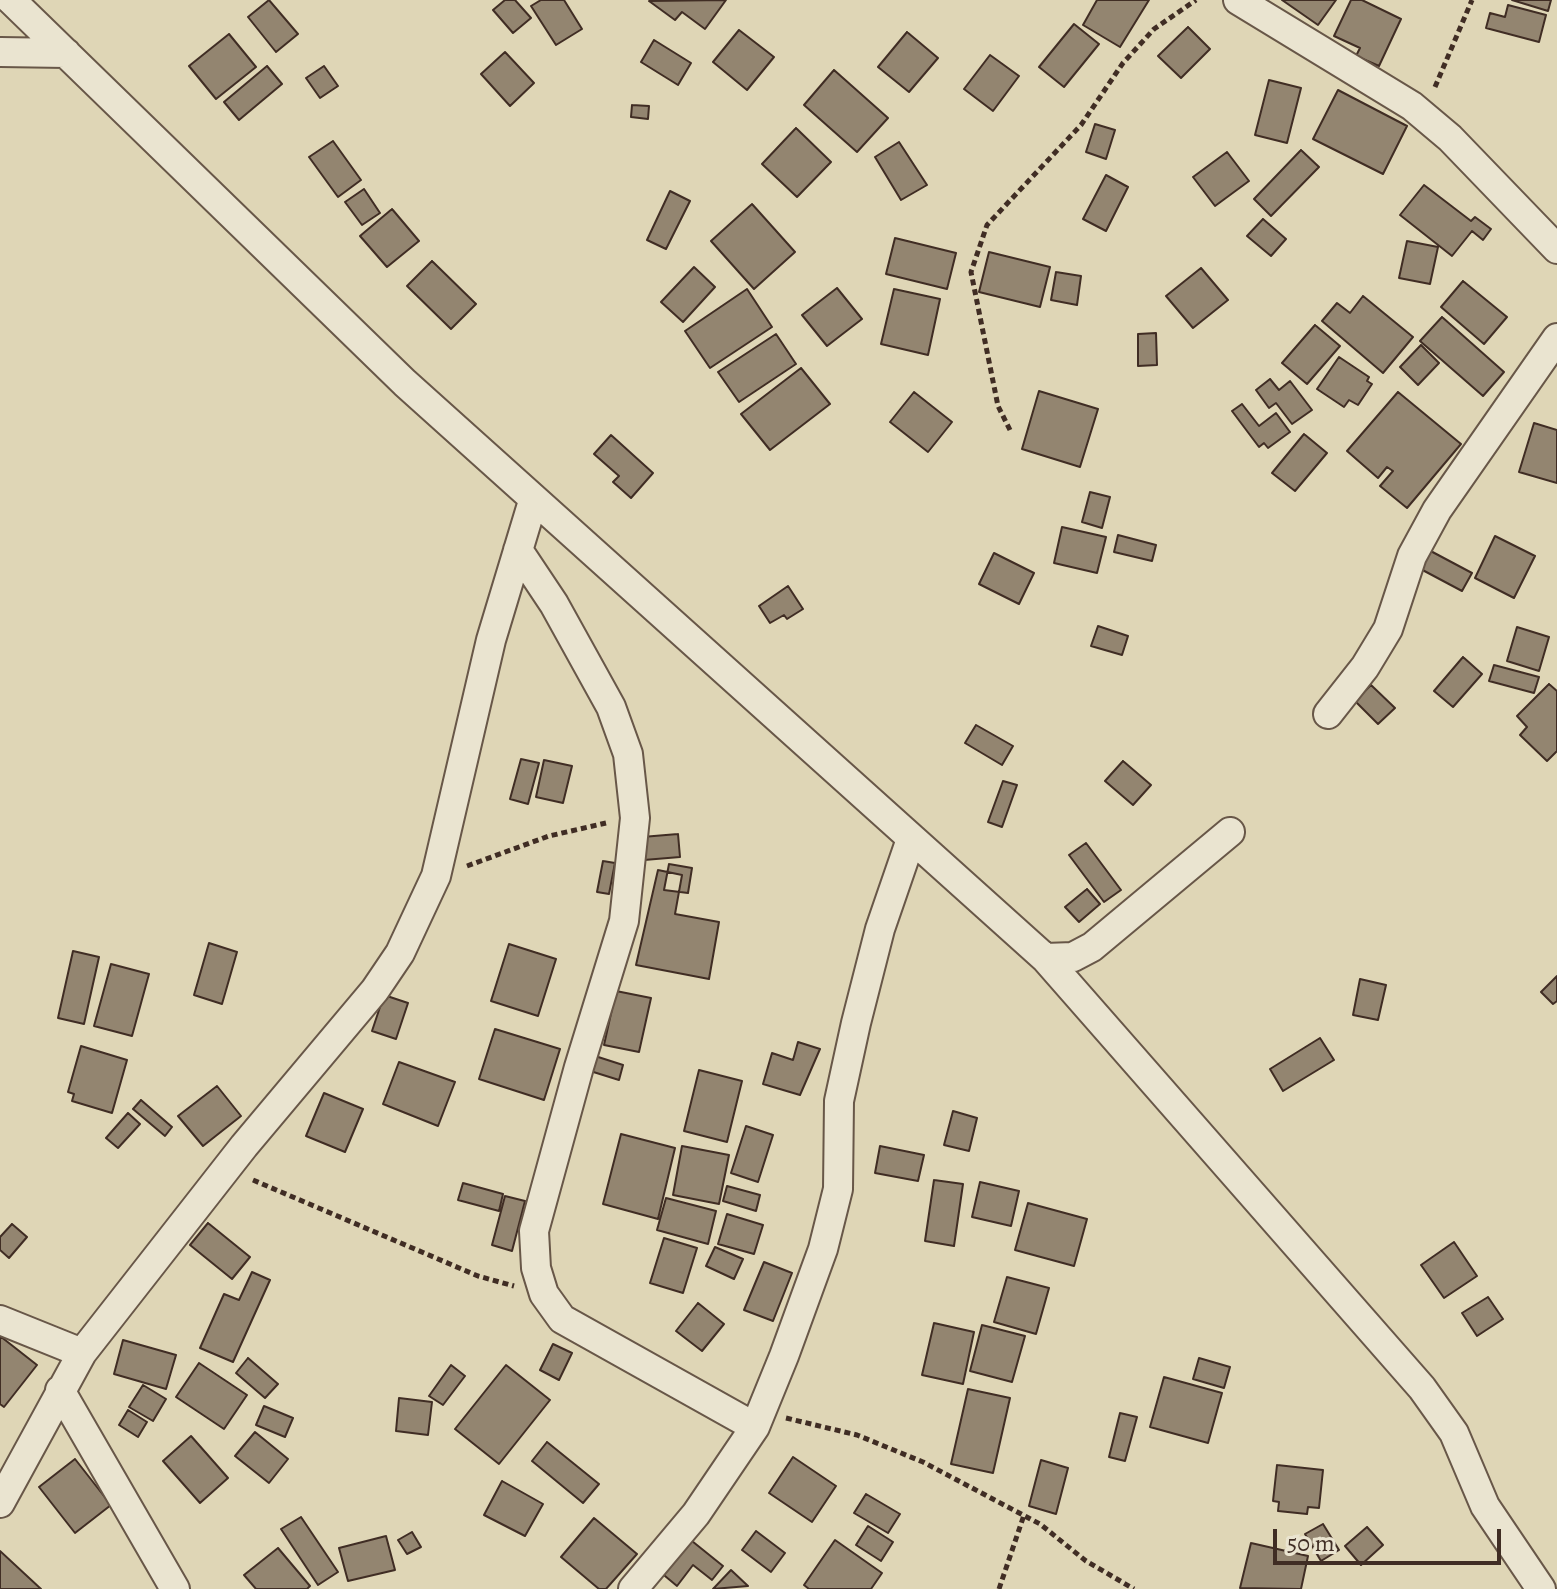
<!DOCTYPE html>
<style>
body{margin:0}
#map{position:relative;width:1557px;height:1589px;overflow:hidden;background:#dfd6b6;font-family:Alegreya,serif}
canvas{display:block}
.scale{position:absolute;left:1273px;top:1529px;width:228px;height:36px;box-sizing:border-box;border:4px solid #402d24;border-top:0;padding-left:10px;font-size:24px;line-height:28px;white-space:nowrap;color:#402d24;-webkit-text-stroke:6px #eae4d0;paint-order:stroke}
</style>
<div id="map">
<canvas width="1557" height="1589"></canvas>
<div class="scale">50 m</div>
</div>
<script>
const ctx = document.querySelector('canvas').getContext('2d');
ctx.lineJoin = 'round';
function fill(path, color) { ctx.fillStyle = color; ctx.fill(path, 'evenodd'); }
const shape = rows => new Path2D(rows.map(r => 'M' + r).join(''));
function trace(path, color, width, dash) { ctx.strokeStyle = color; ctx.lineWidth = width; ctx.lineCap = dash ? 'butt' : 'round'; ctx.setLineDash(dash || []); ctx.stroke(path); }
const building = shape([
 [269,0,298,34,276,52,248,17,269,0],
 [505,0,515,0,531,18,513,33,493,10,505,0],
 [541,0,564,0,582,29,556,45,531,6,541,0],
 [726,0,705,29,682,12,675,20,649,1,726,0],
 [1097,0,1149,0,1120,47,1083,25,1097,0],
 [1282,0,1336,0,1318,25,1282,0],
 [1351,0,1362,0,1401,19,1379,66,1356,56,1360,48,1334,36,1351,0],
 [1512,0,1551,0,1548,11,1512,0],
 [1508,5,1546,15,1539,42,1486,28,1490,13,1505,17,1508,5],
 [1074,24,1099,44,1064,87,1039,67,1074,24],
 [1188,27,1210,49,1181,78,1158,56,1188,27],
 [739,30,774,57,747,90,713,62,739,30],
 [907,32,938,58,909,92,878,67,907,32],
 [229,34,256,67,216,99,189,66,229,34],
 [654,40,691,63,678,85,641,62,654,40],
 [505,52,534,83,510,106,481,74,505,52],
 [990,55,1019,76,993,111,964,89,990,55],
 [267,66,282,84,239,120,224,102,267,66],
 [324,66,338,86,320,98,306,78,324,66],
 [834,70,888,118,857,152,804,105,834,70],
 [1269,80,1301,88,1287,143,1255,135,1269,80],
 [1338,90,1407,126,1383,174,1313,139,1338,90],
 [632,105,649,106,648,119,631,117,632,105],
 [1095,124,1115,130,1106,159,1086,152,1095,124],
 [796,128,831,162,797,197,762,164,796,128],
 [333,141,361,180,338,197,309,157,333,141],
 [899,142,927,185,901,200,875,157,899,142],
 [1301,150,1319,167,1271,216,1254,199,1301,150],
 [1227,152,1249,181,1215,206,1193,177,1227,152],
 [1106,175,1128,187,1106,231,1083,219,1106,175],
 [1424,185,1471,221,1475,217,1491,229,1483,240,1472,231,1452,256,1400,215,1424,185],
 [364,189,380,213,362,225,345,202,364,189],
 [670,191,690,201,666,249,647,240,670,191],
 [752,204,795,252,754,289,711,241,752,204],
 [392,209,419,241,387,267,360,236,392,209],
 [1263,219,1286,239,1271,256,1247,236,1263,219],
 [895,238,956,253,947,289,886,274,895,238],
 [1407,241,1438,247,1430,284,1399,278,1407,241],
 [989,252,1050,267,1040,307,979,292,989,252],
 [432,261,476,304,451,329,407,286,432,261],
 [694,267,715,287,683,322,661,302,694,267],
 [1201,268,1228,300,1193,328,1166,296,1201,268],
 [1056,272,1081,276,1077,305,1051,300,1056,272],
 [1463,281,1507,317,1484,344,1441,307,1463,281],
 [837,288,862,319,827,346,802,315,837,288],
 [747,289,772,327,710,368,685,331,747,289],
 [894,289,940,299,928,355,881,344,894,289],
 [1363,296,1413,337,1383,373,1322,321,1337,303,1350,313,1363,296],
 [1442,317,1504,372,1483,396,1420,341,1442,317],
 [1315,325,1340,346,1307,384,1282,363,1315,325],
 [1156,333,1157,365,1138,366,1138,334,1156,333],
 [776,334,796,364,739,402,718,372,776,334],
 [1421,345,1439,363,1418,385,1400,367,1421,345],
 [1339,357,1369,377,1367,381,1372,384,1358,405,1349,400,1344,407,1317,389,1339,357],
 [801,368,830,404,770,450,741,414,801,368],
 [1270,379,1279,390,1290,381,1312,410,1292,424,1276,403,1269,408,1256,390,1270,379],
 [1039,391,1098,409,1080,467,1022,449,1039,391],
 [914,392,952,422,928,452,890,422,914,392],
 [1398,392,1461,444,1407,508,1380,486,1393,471,1387,467,1378,478,1347,451,1398,392],
 [1242,404,1259,426,1276,413,1290,432,1268,448,1264,443,1259,447,1232,411,1242,404],
 [1534,423,1557,430,1557,483,1519,472,1534,423],
 [1304,434,1327,453,1295,491,1272,473,1304,434],
 [611,435,653,473,631,498,613,482,619,476,594,454,611,435],
 [1090,492,1110,497,1102,528,1082,522,1090,492],
 [1062,527,1106,537,1097,573,1054,563,1062,527],
 [1118,535,1156,545,1152,561,1114,552,1118,535],
 [1495,536,1535,556,1514,598,1475,578,1495,536],
 [1425,548,1472,573,1462,591,1415,566,1425,548],
 [994,553,1034,573,1019,604,979,584,994,553],
 [788,586,803,609,787,619,784,615,770,623,759,606,788,586],
 [1098,626,1128,636,1122,655,1091,646,1098,626],
 [1517,627,1549,637,1539,671,1507,661,1517,627],
 [1463,657,1482,674,1453,707,1434,691,1463,657],
 [1494,665,1539,677,1534,693,1489,681,1494,665],
 [1549,684,1557,691,1557,751,1547,761,1520,735,1527,727,1517,716,1549,684],
 [1371,685,1395,708,1378,724,1355,701,1371,685],
 [976,725,1013,746,1002,765,965,743,976,725],
 [521,759,539,763,528,804,510,799,521,759],
 [544,760,572,766,563,803,536,797,544,760],
 [1123,761,1151,785,1133,805,1105,781,1123,761],
 [1003,781,1017,785,1002,827,988,822,1003,781],
 [678,834,680,857,644,860,642,837,678,834],
 [1086,843,1121,890,1104,902,1069,855,1086,843],
 [603,861,615,863,609,894,597,892,603,861],
 [669,864,692,868,688,893,664,890,669,864],
 [658,870,682,875,675,914,719,922,709,979,636,965,658,870],
 [1087,889,1100,904,1079,922,1065,907,1087,889],
 [209,943,237,952,222,1004,194,995,209,943],
 [509,944,556,959,538,1016,491,1001,509,944],
 [73,951,99,957,84,1024,58,1018,73,951],
 [111,964,149,974,132,1036,94,1026,111,964],
 [1557,976,1557,1001,1553,1004,1541,992,1557,976],
 [1360,979,1386,985,1378,1020,1353,1015,1360,979],
 [616,991,651,998,639,1052,604,1045,616,991],
 [384,995,408,1003,396,1039,372,1031,384,995],
 [495,1029,560,1049,544,1100,479,1079,495,1029],
 [1320,1038,1334,1060,1283,1091,1270,1069,1320,1038],
 [798,1042,820,1049,800,1095,763,1084,772,1053,793,1060,798,1042],
 [81,1046,127,1060,112,1113,72,1101,74,1094,68,1092,81,1046],
 [592,1055,623,1065,619,1080,587,1070,592,1055],
 [399,1062,455,1082,438,1126,383,1104,399,1062],
 [699,1070,742,1081,727,1142,684,1131,699,1070],
 [217,1086,241,1116,203,1146,178,1116,217,1086],
 [324,1093,363,1109,345,1152,306,1136,324,1093],
 [141,1100,172,1127,165,1136,133,1109,141,1100],
 [953,1111,977,1118,969,1151,944,1145,953,1111],
 [128,1113,140,1124,118,1148,106,1138,128,1113],
 [746,1126,773,1135,758,1182,731,1173,746,1126],
 [621,1134,675,1148,658,1219,603,1204,621,1134],
 [682,1146,729,1155,719,1204,673,1195,682,1146],
 [880,1146,924,1155,918,1181,875,1173,880,1146],
 [934,1180,963,1184,954,1246,925,1241,934,1180],
 [980,1182,1019,1191,1011,1226,972,1217,980,1182],
 [463,1183,503,1194,499,1211,458,1200,463,1183],
 [727,1186,760,1195,756,1211,723,1201,727,1186],
 [505,1196,525,1201,512,1251,492,1245,505,1196],
 [666,1198,716,1211,708,1244,657,1230,666,1198],
 [1028,1203,1087,1219,1074,1266,1015,1250,1028,1203],
 [727,1214,763,1225,754,1254,718,1244,727,1214],
 [208,1223,250,1257,232,1279,190,1245,208,1223],
 [12,1224,27,1237,9,1258,0,1250,0,1237,12,1224],
 [664,1238,697,1248,683,1293,650,1283,664,1238],
 [1454,1242,1477,1276,1444,1298,1421,1265,1454,1242],
 [715,1247,743,1259,734,1279,706,1266,715,1247],
 [764,1262,792,1273,773,1321,744,1310,764,1262],
 [252,1272,270,1280,233,1362,200,1348,224,1294,239,1300,252,1272],
 [1007,1277,1049,1288,1036,1334,994,1322,1007,1277],
 [1488,1297,1503,1319,1477,1336,1462,1313,1488,1297],
 [698,1303,724,1324,702,1351,676,1331,698,1303],
 [934,1323,974,1332,963,1384,922,1375,934,1323],
 [982,1325,1025,1336,1012,1382,970,1371,982,1325],
 [0,1336,37,1365,4,1407,0,1404,0,1336],
 [123,1340,176,1355,166,1389,114,1374,123,1340],
 [553,1344,572,1353,559,1380,540,1370,553,1344],
 [248,1358,278,1384,265,1398,236,1373,248,1358],
 [1199,1358,1230,1367,1224,1388,1193,1379,1199,1358],
 [199,1363,247,1395,224,1429,176,1397,199,1363],
 [451,1365,465,1376,443,1405,429,1396,451,1365],
 [506,1365,550,1400,499,1464,455,1429,506,1365],
 [1164,1377,1222,1393,1208,1443,1150,1427,1164,1377],
 [143,1385,166,1399,153,1421,129,1407,143,1385],
 [968,1389,1010,1398,993,1473,951,1464,968,1389],
 [399,1398,432,1402,428,1435,396,1431,399,1398],
 [264,1406,293,1418,285,1437,256,1425,264,1406],
 [128,1410,147,1422,138,1437,119,1425,128,1410],
 [1120,1413,1137,1417,1125,1461,1109,1457,1120,1413],
 [255,1432,288,1459,269,1483,235,1456,255,1432],
 [191,1436,228,1478,200,1503,163,1461,191,1436],
 [547,1442,599,1484,583,1503,532,1461,547,1442],
 [793,1457,836,1486,812,1522,769,1493,793,1457],
 [75,1459,111,1505,75,1533,39,1487,75,1459],
 [1041,1460,1068,1468,1056,1514,1029,1506,1041,1460],
 [1277,1465,1323,1470,1319,1508,1308,1507,1307,1514,1278,1511,1279,1502,1273,1501,1277,1465],
 [502,1481,543,1504,525,1536,484,1515,502,1481],
 [866,1494,900,1514,888,1533,854,1513,866,1494],
 [301,1517,338,1572,318,1585,281,1529,301,1517],
 [594,1518,637,1554,606,1589,599,1589,561,1557,594,1518],
 [1323,1524,1339,1550,1321,1561,1305,1534,1323,1524],
 [868,1526,893,1542,881,1561,856,1545,868,1526],
 [1367,1527,1383,1545,1361,1565,1345,1546,1367,1527],
 [756,1531,785,1553,771,1572,742,1550,756,1531],
 [412,1532,421,1547,407,1554,398,1540,412,1532],
 [386,1536,395,1570,348,1581,339,1548,386,1536],
 [687,1537,723,1566,712,1580,693,1565,677,1586,659,1571,687,1537],
 [835,1540,882,1573,871,1589,809,1589,804,1585,835,1540],
 [1251,1543,1308,1556,1301,1589,1240,1588,1251,1543],
 [278,1548,310,1586,307,1589,256,1589,244,1575,278,1548],
 [0,1551,41,1589,0,1589,0,1551],
 [731,1570,748,1586,713,1589,731,1570]
]);
const path = shape([
 [1435,87,1472,0],
 [1010,430,998,406,971,272,987,225,1081,125,1123,63,1154,29,1196,0],
 [467,866,549,836,606,823],
 [253,1180,478,1276,514,1286],
 [786,1418,857,1435,923,1462,1040,1524,1086,1561,1134,1589],
 [999,1589,1024,1515]
]);
const minor = shape([
 [11,0,405,383,1045,958,1422,1388,1454,1433,1485,1506,1541,1589],
 [1238,0,1412,106,1450,138,1557,249],
 [0,52,66,53],
 [518,550,554,604,611,707,628,754,635,818,624,921,579,1067,534,1231,536,1268,544,1294,562,1319,755,1427],
 [1328,714,1365,667,1388,629,1412,556,1437,510,1557,338],
 [1045,958,1073,957,1092,947,1230,832],
 [0,1320,82,1353],
 [60,1390,175,1589],
 [0,1503,82,1353,244,1146,375,990,400,953,436,876,491,640,533,501],
 [633,1589,696,1514,755,1427,784,1356,823,1249,838,1189,839,1101,856,1023,880,929,911,839]
]);
fill(building, '#938570');
trace(building, '#402d24', 2);
trace(minor, '#685748', 32);
trace(path, '#402d24', 5, [6, 4]);
trace(minor, '#eae4d0', 28);
</script>
